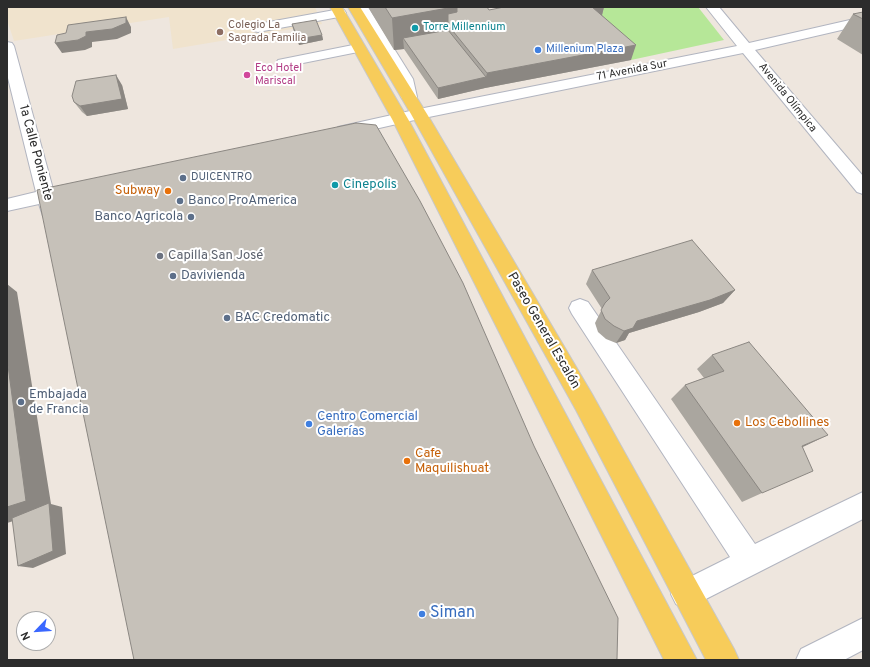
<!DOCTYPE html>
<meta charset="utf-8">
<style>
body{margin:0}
#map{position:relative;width:870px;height:667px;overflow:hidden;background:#eee6de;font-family:Overpass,sans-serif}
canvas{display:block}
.frame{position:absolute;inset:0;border:8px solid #2c2c2c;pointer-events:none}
.north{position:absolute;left:16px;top:611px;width:40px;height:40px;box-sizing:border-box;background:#fff;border:1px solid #ababab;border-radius:50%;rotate:245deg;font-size:11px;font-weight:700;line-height:16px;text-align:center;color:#2c2c2c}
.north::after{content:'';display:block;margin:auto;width:14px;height:18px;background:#3a67ff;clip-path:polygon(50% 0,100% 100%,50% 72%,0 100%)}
</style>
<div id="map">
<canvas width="870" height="667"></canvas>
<div class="frame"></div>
<div class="north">N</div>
</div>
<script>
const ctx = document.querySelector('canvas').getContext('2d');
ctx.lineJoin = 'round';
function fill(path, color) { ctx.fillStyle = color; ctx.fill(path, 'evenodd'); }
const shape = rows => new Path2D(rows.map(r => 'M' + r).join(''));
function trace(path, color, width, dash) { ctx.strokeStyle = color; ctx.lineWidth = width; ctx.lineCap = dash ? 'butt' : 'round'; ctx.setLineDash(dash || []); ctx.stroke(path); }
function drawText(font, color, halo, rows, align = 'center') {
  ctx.font = font + ' Overpass,sans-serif'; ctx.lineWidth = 4; ctx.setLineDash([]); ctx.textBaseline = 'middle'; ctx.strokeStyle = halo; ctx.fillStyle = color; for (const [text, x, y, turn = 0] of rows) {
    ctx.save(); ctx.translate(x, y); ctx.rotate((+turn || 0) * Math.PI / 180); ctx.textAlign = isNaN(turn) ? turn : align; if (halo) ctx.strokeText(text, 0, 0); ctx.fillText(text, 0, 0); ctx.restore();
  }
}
const education = shape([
 [7,7,315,7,322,24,173,49,169,17,14,41,7,20]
]);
const green = shape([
 [587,7,698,7,724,40,631,60,588,21]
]);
const minor = shape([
 [356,7,368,7,413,79,417,97,414,100,409,102,404,100,401,97,399,79,356,7],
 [706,7,719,7,749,43,863,17,863,25,755,50,863,176,863,194,857,192,743,53,419,119,344,136,338,135,336,131,338,127,419,109,737,46,706,7],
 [340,9,344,10,346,13,344,16,258,32,253,31,251,28,253,25,258,24,340,9],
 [7,42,12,43,14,46,53,189,68,186,74,188,77,192,74,196,56,201,59,211,57,216,50,218,43,216,39,204,7,211,7,199,36,192,7,74,7,42],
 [358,44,363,45,365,48,363,51,283,67,278,66,276,63,278,60,358,44],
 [580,299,588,302,755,544,863,492,863,519,696,604,686,609,676,604,671,594,676,584,730,557,572,314,569,308,572,302,580,299],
 [863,618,863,650,844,660,796,660,801,649,863,618]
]);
const major = shape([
 [330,7,342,7,408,119,697,660,664,660,392,119,330,7],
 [348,7,360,7,427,114,592,394,734,649,739,660,706,660,576,410,411,114,348,7]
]);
const wall = shape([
 [368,7,487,7,489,10,504,7,604,7,602,15,631,60,485,88,438,99,404,49,394,50],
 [863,12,863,55,837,39,853,14],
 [292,24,322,35,323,40,299,45,293,29],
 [122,85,128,109,87,116,82,112,74,102],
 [592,270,735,290,723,303,699,312,629,333,625,340,616,343,606,339,598,332,595,323,602,309,586,284],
 [712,355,803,447,762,493,742,502,671,399,685,385,704,378,697,369]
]);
const shadedWall = shape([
 [440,7,465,7,448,25,448,40,403,38,404,49,394,50,392,18],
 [591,7,604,7,601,19],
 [126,17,131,27,131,33,117,39,92,42,92,47,85,50,62,53,55,43,86,32],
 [322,35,323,40,299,45,298,39],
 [636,45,631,60,485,88,438,99,438,88,486,77,487,73],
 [116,75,122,85,128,109,87,116,80,106],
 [7,284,17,292,51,504,62,507,66,554,33,568,18,566,49,510,7,523],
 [735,290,723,303,699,312,629,333,625,340,616,343,624,331,637,321],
 [828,435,805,446,781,457,802,446]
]);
const building = shape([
 [385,7,448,7,448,8,392,18,385,7],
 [457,7,487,7,489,10,504,7,592,7,636,45,487,73,448,25,448,14,457,12,457,7],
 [863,12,863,19,853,14,863,12],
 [126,17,126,23,112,29,86,32,86,36,78,40,55,43,57,35,66,33,68,25,126,17],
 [316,20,322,35,298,39,292,24,316,20],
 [448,30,486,77,438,88,403,38,448,30],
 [116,75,122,99,80,106,74,102,72,96,76,81,116,75],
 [356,123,376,125,420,201,463,283,534,446,618,618,617,659,615,660,134,660,37,190,356,123],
 [692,240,735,290,710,300,637,321,633,328,624,331,614,326,605,319,601,310,605,303,610,298,592,270,692,240],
 [749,342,828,435,802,446,813,471,762,493,685,385,724,371,712,355,749,342],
 [7,358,26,501,7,507,7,358],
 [49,503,53,551,18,566,12,518,49,503]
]);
const markers = [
 [415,28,4,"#0f9aa8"],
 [220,32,4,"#8d6e63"],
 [538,50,4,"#3f7fe0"],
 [247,75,4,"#d1479c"],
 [183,178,4,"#5c6f8a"],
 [335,185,4,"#0f9aa8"],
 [168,191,4,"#e8710a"],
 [180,201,4,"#5c6f8a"],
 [191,217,4,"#5c6f8a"],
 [160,256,4,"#6b7280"],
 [173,276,4,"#5c6f8a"],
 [227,318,4,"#5c6f8a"],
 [21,402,4,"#5c6f8a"],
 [737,423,4,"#e8710a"],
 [309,424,4,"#3f7fe0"],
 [407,461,4,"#e8710a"],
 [422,614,4,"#3f7fe0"]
];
const farEducationnames = [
 ["Colegio La",228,26],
 ["Sagrada Familia",228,39]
];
const farCulturenames = [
 ["Torre Millennium",423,28]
];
const farShopnames = [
 ["Millenium Plaza",546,50]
];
const farHotelnames = [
 ["Eco Hotel",255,69],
 ["Mariscal",255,82]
];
const farStreetnames = [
 ["71 Avenida Sur",632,71,-11],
 ["Avenida Olímpica",787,98,51]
];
const farServicenames = [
 ["DUICENTRO",191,178]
];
const streetNames = [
 ["1a Calle Poniente",35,153,75],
 ["Paseo General Escalón",543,331,60]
];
const cultureNames = [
 ["Cinepolis",343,185]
];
const foodNames = [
 ["Subway",160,191,"right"],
 ["Los Cebollines",745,423],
 ["Cafe",415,454],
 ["Maquilishuat",415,469]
];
const serviceNames = [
 ["Banco ProAmerica",188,201],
 ["Banco Agricola",183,217,"right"],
 ["Davivienda",181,276],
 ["BAC Credomatic",235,318],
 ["Embajada",29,395],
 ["de Francia",29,410]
];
const worshipNames = [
 ["Capilla San José",168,256]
];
const shopNames = [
 ["Centro Comercial",317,417],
 ["Galerías",317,432]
];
const nearShopnames = [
 ["Siman",430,614]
];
fill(education, '#f0e3cd');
fill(green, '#b6e798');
trace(minor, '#b2b5c0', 2);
trace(major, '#c8c8c8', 2);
fill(minor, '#fff');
fill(major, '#f7cc5a');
fill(wall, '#aaa69f');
fill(shadedWall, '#8b8782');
fill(building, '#c6c1b9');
trace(building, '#8b8782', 1);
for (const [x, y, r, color] of markers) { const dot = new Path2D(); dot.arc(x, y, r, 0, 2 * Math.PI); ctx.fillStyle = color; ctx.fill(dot); trace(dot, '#fff', 1.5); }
drawText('11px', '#785e54', '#fff', farEducationnames, 'left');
drawText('11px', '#0d838f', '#fff', farCulturenames, 'left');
drawText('11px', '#366cbe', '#fff', farShopnames, 'left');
drawText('11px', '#b23c85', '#fff', farHotelnames, 'left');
drawText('11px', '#2c2c2c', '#fff', farStreetnames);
drawText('11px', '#4e5e75', '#fff', farServicenames, 'left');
drawText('13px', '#2c2c2c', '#fff', streetNames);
drawText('13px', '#0d838f', '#fff', cultureNames, 'left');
drawText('13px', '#c56008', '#fff', foodNames, 'left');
drawText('13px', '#4e5e75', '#fff', serviceNames, 'left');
drawText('13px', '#5b616d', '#fff', worshipNames, 'left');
drawText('13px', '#366cbe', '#fff', shopNames, 'left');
drawText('16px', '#366cbe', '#fff', nearShopnames, 'left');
</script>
